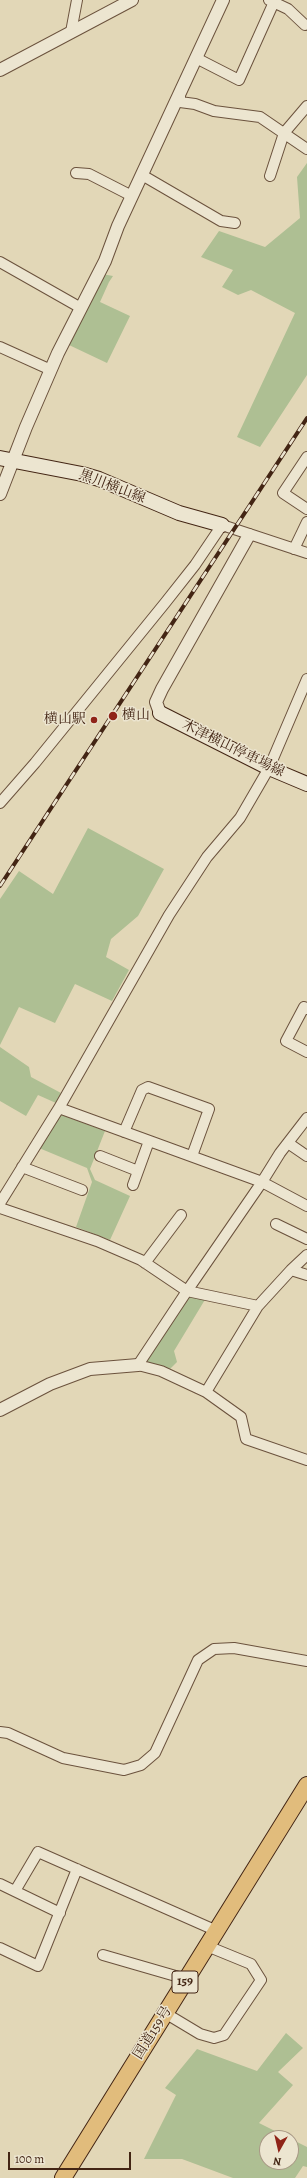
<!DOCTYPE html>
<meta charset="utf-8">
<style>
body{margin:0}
#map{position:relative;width:307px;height:2178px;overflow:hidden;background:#e2d7b7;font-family:Alegreya,serif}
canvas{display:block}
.north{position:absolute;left:259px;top:2130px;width:40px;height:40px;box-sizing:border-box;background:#ece5d0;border:1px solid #a89885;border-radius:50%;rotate:188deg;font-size:11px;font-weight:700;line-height:16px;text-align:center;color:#432514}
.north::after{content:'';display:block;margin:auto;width:14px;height:18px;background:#8f2418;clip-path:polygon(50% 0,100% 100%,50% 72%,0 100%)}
.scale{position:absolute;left:8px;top:2152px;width:123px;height:18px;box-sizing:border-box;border:2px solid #432514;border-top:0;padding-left:5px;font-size:12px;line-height:14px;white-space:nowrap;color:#432514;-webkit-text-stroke:3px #ece5d0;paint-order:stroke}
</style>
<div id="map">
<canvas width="307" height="2178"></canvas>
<div class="north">N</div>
<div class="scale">100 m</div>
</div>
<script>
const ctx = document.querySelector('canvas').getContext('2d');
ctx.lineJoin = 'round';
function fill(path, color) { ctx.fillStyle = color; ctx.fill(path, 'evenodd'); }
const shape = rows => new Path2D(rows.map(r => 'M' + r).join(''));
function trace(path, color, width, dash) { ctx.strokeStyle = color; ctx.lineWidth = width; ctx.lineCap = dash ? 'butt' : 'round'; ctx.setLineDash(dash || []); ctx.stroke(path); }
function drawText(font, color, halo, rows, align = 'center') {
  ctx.font = font + ' Alegreya,"Noto Serif JP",serif'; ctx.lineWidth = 3; ctx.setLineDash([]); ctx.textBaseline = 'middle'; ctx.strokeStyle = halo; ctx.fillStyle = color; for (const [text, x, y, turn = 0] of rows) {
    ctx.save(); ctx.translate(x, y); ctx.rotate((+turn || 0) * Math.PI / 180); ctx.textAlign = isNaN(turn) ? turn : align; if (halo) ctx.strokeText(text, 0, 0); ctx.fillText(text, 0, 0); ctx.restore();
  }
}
const green = shape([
 [307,163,307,375,260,447,237,437,295,313,251,290,238,295,222,287,233,270,201,257,219,231,265,247,300,218,297,177],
 [102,274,113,276,109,282,100,302,130,316,107,363,69,345],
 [88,828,164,869,138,916,111,939,106,957,129,970,112,1001,75,984,55,1023,19,1007,0,1045,0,899,19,871,53,894],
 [0,1047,29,1067,31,1077,61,1093,56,1103,38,1095,26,1116,0,1101],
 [59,1114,105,1131,90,1169,95,1180,130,1196,110,1240,76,1227,92,1182,87,1168,39,1148],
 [186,1294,206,1298,174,1351,177,1362,169,1370,144,1363],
 [286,2033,303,2048,278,2072,293,2085,259,2123,289,2138,267,2138,267,2162,291,2162,291,2139,307,2147,307,2167,303,2166,295,2178,233,2178,182,2159,144,2159,176,2095,165,2088,197,2049,257,2071]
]);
const minor = shape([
 [269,0,288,9,305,25],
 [71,32,77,0],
 [196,58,239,80,274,2],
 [180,92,180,102,195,104,214,111,260,117,307,149],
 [76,173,89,174,132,196],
 [142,175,221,221,235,223],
 [270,176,284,133,307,106],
 [0,262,81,308],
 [0,347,51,370],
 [307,457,283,493,307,509],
 [294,549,307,522],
 [307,679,269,768,240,818,207,857,169,915,59,1108,262,1182,280,1153,307,1118],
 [0,803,35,763,165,603,195,565,222,525,307,553],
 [307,1009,304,1007,286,1041,307,1052],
 [124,1132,142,1090,148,1087,209,1109,192,1156],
 [288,1143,307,1156],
 [100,1156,138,1171],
 [22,1167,82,1190],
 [133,1185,149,1141],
 [0,1203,59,1108],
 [307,1206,262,1182,187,1291,258,1306,291,1270,307,1255],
 [0,1208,97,1241,141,1260,187,1291,138,1365,161,1371,206,1392,241,1417,246,1439,307,1460],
 [276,1224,307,1239],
 [145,1263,181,1215],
 [291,1270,307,1275],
 [206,1392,258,1306],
 [0,1732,8,1733,63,1758,124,1770,141,1765,155,1753,198,1660,214,1649,234,1648,307,1661],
 [0,1884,60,1913],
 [15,1891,38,1852,217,1931],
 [0,1948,38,1966,77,1869],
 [103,1955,186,1979],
 [165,2013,200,2034,214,2038,224,2035,261,1980,251,1964,207,1946]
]);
const tertiary = shape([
 [0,70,132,0],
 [0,494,26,427,58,353,105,261,118,226,223,0],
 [160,713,156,702,162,689,249,535],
 [0,1410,50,1384,90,1369,138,1365]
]);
const secondary = shape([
 [0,458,82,474,99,479,179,513,222,525],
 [160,713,269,768,307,784]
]);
const trunk = shape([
 [63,2178,307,1785]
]);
const rail = shape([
 [0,886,307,418]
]);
const markers = [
 [113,716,5,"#8f2418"],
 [94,720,4,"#8f2418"]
];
const shields = [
 [185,1982,26]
];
const shieldNames = [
 ["159",185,1982]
];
const streetNames = [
 ["黒川横山線",112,487,21],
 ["木津横山停車場線",233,749,26],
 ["国道159号",153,2033,-58]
];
const poiNames = [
 ["横山",122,716],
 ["横山駅",86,720,"right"]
];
fill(green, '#aebf93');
trace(minor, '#6b523d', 12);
trace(tertiary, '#6b523d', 14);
trace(secondary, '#432514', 16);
trace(trunk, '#432514', 18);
trace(minor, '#ece5d0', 10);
trace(tertiary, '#ece5d0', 12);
trace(secondary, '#ece5d0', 14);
trace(trunk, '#e1bc7c', 16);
trace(rail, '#432514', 4);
trace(rail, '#ece5d0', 2.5, [8]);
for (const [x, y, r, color] of markers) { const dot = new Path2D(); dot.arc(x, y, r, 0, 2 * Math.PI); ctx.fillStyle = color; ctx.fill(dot); trace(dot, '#ece5d0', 1.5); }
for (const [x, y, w] of shields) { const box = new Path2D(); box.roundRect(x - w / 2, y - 11, w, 22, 3); ctx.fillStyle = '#ece5d0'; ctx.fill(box); trace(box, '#432514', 1); }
drawText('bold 13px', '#432514', null, shieldNames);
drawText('14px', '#432514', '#ece5d0', streetNames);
drawText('14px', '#432514', '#ece5d0', poiNames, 'left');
</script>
